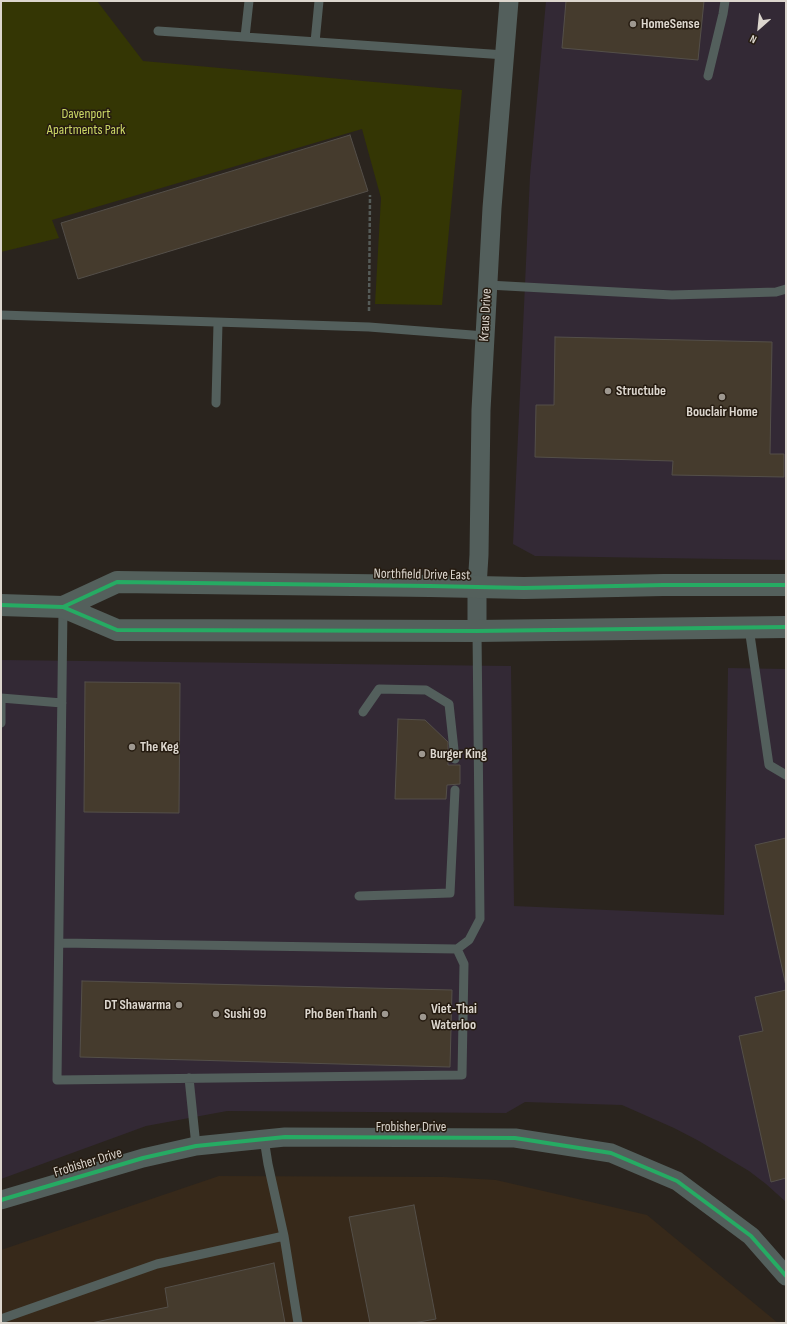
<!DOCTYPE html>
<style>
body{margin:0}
#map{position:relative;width:787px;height:1324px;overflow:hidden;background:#2a241e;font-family:"Sofia Sans Condensed",sans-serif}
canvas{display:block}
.frame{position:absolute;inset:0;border:2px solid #dcd6ce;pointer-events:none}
.north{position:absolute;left:739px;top:8px;width:40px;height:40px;-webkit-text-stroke:3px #251b10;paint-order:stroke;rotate:207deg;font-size:11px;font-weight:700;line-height:16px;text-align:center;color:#dcd6ce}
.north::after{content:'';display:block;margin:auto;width:14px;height:18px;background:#dcd6ce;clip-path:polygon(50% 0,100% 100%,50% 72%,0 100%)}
</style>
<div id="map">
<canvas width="787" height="1324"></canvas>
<div class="frame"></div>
<div class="north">N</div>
</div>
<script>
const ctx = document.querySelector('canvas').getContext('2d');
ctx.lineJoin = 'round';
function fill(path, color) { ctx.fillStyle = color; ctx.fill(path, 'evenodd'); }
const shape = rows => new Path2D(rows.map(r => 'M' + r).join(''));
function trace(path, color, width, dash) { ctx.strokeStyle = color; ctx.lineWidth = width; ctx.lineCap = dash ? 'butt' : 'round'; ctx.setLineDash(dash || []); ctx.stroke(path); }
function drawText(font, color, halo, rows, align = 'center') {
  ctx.font = font + ' "Sofia Sans Condensed",sans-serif'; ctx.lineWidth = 3; ctx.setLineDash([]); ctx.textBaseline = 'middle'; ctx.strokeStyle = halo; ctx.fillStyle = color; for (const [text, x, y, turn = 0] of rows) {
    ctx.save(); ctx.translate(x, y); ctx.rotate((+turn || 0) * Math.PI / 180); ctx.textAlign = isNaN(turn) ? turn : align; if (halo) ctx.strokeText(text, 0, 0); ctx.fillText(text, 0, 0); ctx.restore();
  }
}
const commercial = shape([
 [546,1,786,1,786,560,535,556,513,544,530,176],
 [1,660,511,666,514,906,724,915,728,668,786,669,786,1202,766,1184,749,1171,699,1141,674,1128,622,1105,525,1102,506,1113,227,1111,146,1126,1,1179]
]);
const built = shape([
 [219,1176,444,1177,496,1180,647,1215,778,1323,1,1323,1,1250]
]);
const green = shape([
 [1,1,97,1,143,61,462,90,442,305,375,304,381,198,362,129,52,220,59,238,1,252]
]);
const building = shape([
 [566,1,704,1,698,60,562,48,566,1],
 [350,135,368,191,78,279,61,223,350,135],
 [555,337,772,342,770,454,784,454,784,477,672,475,673,461,535,457,536,405,554,405,555,337],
 [85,682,180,683,179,813,84,812,85,682],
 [398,719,425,720,448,742,448,765,460,765,460,784,447,785,446,799,395,799,398,719],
 [786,838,786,986,755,845,786,838],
 [82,981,452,990,450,1067,80,1057,82,981],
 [786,990,786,1178,771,1182,739,1036,763,1031,755,997,786,990],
 [414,1205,436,1319,413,1323,370,1323,349,1217,414,1205],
 [274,1263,285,1323,91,1323,168,1307,165,1288,274,1263]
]);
const path = shape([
 [369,311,370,195]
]);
const service = shape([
 [158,31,505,55],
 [245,37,249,1],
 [315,42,319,1],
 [708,76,723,14,725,1],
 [488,285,672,295,776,292,786,289],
 [1,315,369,327,485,336],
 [216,403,218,323],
 [63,608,57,1080,462,1075,464,964,457,949],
 [749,628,769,765,786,775],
 [1,698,62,703],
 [363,712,379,689,426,690,449,704,455,759],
 [1,723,1,698],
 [359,896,450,893,455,790],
 [60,943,457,949,469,940,480,919,477,631],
 [189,1078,196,1146],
 [264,1139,268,1164,284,1236,298,1323],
 [1,1319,157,1264,284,1236]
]);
const minor = shape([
 [477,631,477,587,479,555,481,410,492,208,509,1],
 [1,1200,143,1158,196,1146,285,1137,515,1138,611,1153,677,1181,751,1236,786,1276]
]);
const secondary = shape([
 [1,605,63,607,117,630,477,631,786,627],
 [63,607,117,582,430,586,524,588,663,585,786,585]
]);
const cycleway = shape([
 [1,605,63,607,117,630,477,631,786,627],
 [63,607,117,582,430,586,524,588,663,585,786,585],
 [1,1200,143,1158,196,1146,285,1137,515,1138,611,1153,677,1181,751,1236,786,1276]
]);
const markers = [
 [633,24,4,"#9e9890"],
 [608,391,4,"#9e9890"],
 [722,397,4,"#9e9890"],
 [132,747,4,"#9e9890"],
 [422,754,4,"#9e9890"],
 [179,1005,4,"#9e9890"],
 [216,1014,4,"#9e9890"],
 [385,1014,4,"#9e9890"],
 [423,1017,4,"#9e9890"]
];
const poiNames = [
 ["HomeSense",641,24],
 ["Structube",616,391],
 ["Bouclair Home",722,412,"center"],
 ["The Keg",140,747],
 ["Burger King",430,754],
 ["DT Shawarma",171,1005,"right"],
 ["Viet-Thai",431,1009],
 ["Waterloo",431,1025],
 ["Sushi 99",224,1014],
 ["Pho Ben Thanh",377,1014,"right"]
];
const parkNames = [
 ["Davenport",86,114],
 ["Apartments Park",86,130]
];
const streetNames = [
 ["Kraus Drive",486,315,-87],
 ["Northfield Drive East",422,575,1],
 ["Frobisher Drive",411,1127],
 ["Frobisher Drive",88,1163,-17]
];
fill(commercial, '#332935');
fill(built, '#37291a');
fill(green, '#343604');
fill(building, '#453b2d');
trace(building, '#544f49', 1);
trace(path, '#555b58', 2.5, [4, 2]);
trace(service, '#535f5c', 9);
trace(minor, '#535f5c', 19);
trace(secondary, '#54605c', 22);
trace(cycleway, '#26ab63', 4);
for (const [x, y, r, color] of markers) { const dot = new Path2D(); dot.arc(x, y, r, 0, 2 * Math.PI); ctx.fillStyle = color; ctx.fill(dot); trace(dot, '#251b10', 1.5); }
drawText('bold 14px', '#dcd6ce', '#251b10', poiNames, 'left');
drawText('14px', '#cbd766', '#251b10', parkNames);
drawText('14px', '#dcd6ce', '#251b10', streetNames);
</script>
